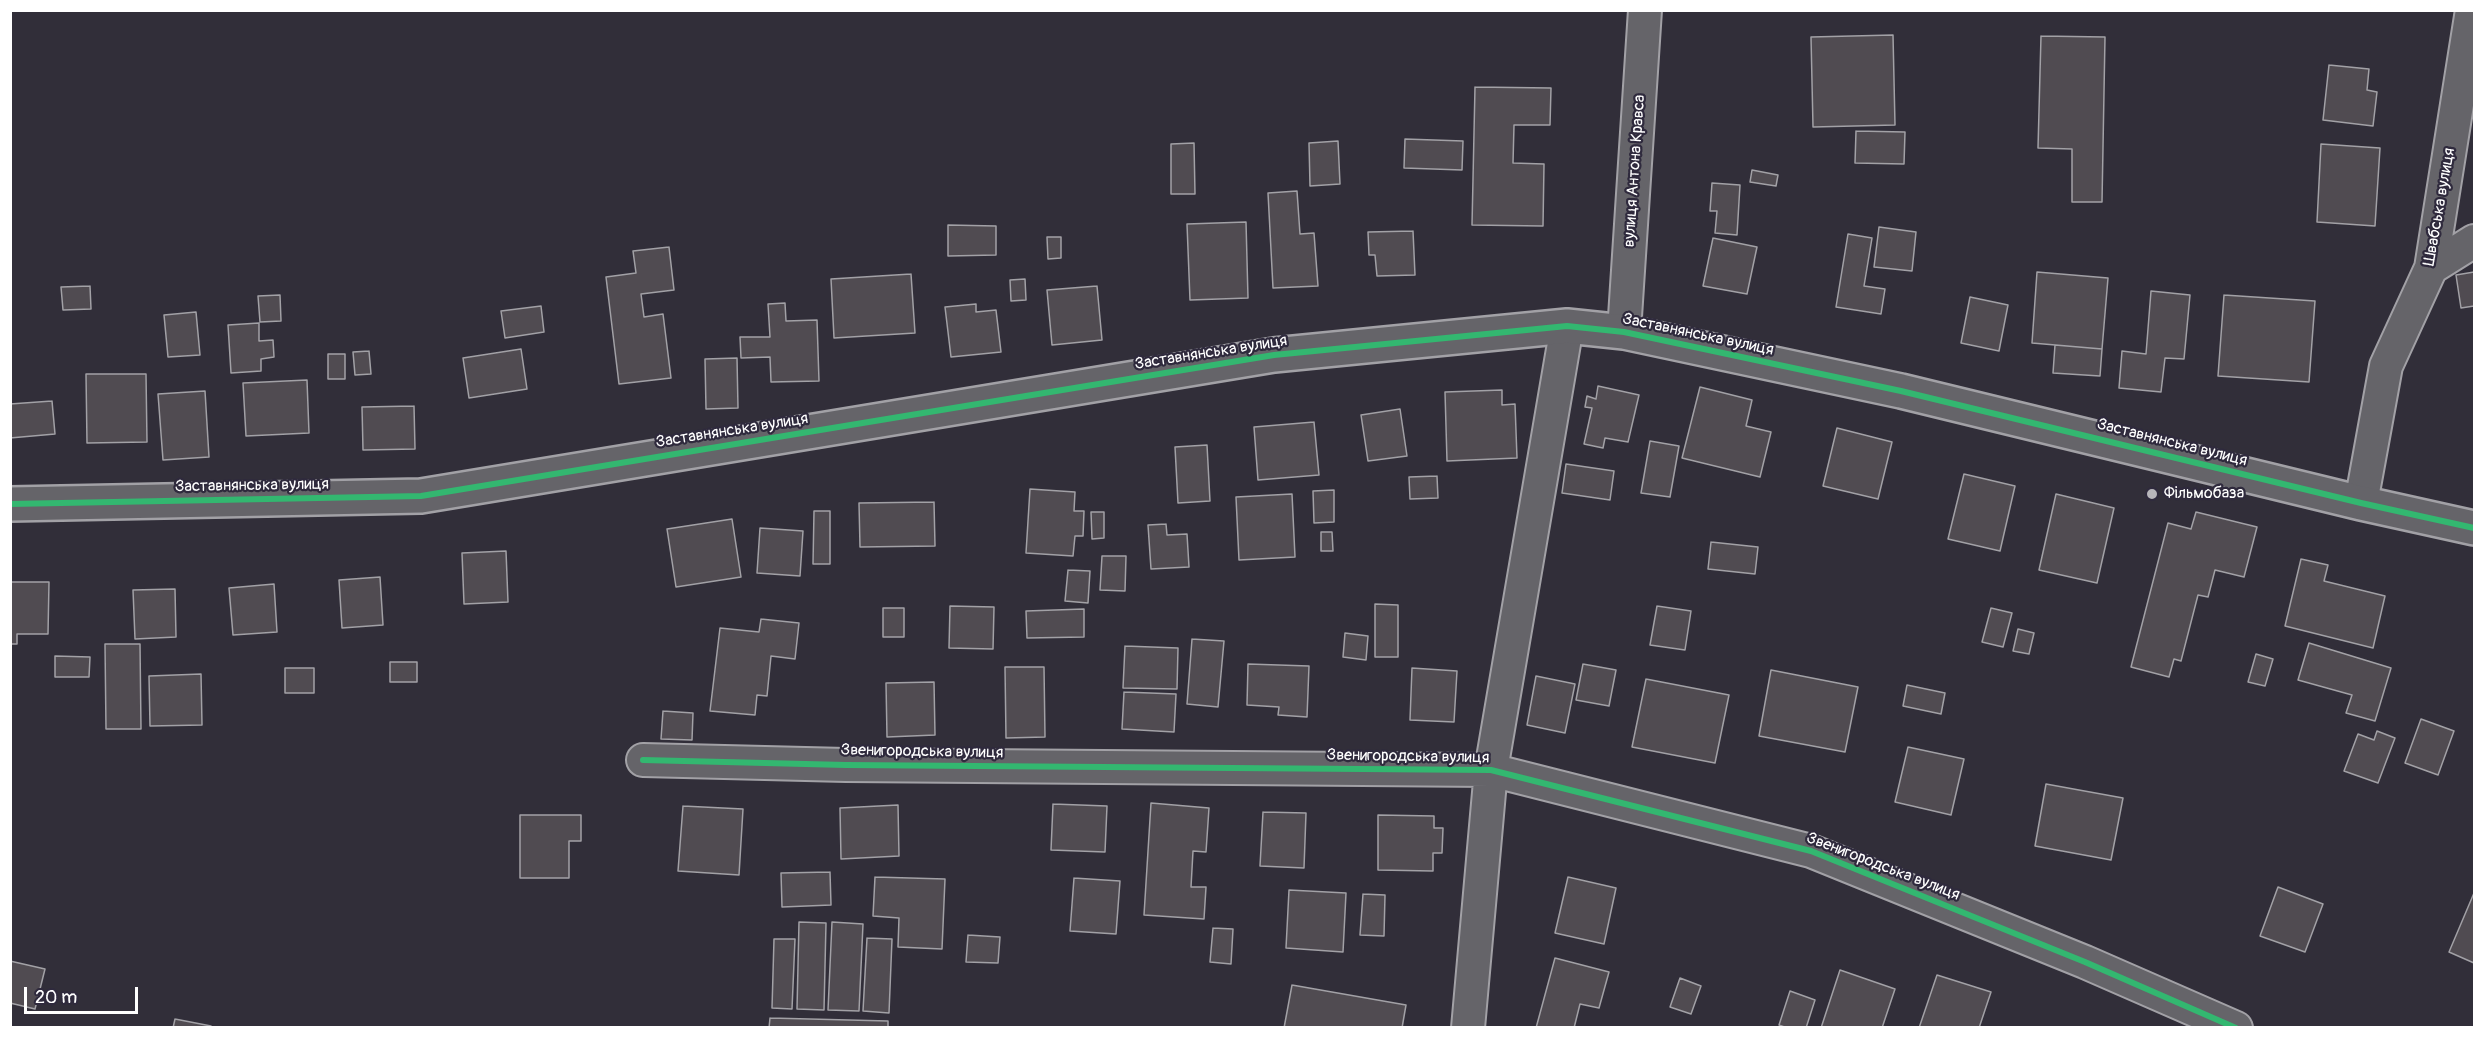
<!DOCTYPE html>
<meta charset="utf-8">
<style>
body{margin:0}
#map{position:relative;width:2485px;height:1038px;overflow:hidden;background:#312e39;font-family:Pangolin,sans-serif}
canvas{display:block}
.frame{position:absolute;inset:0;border:12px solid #fff;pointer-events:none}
.scale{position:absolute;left:24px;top:987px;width:114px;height:27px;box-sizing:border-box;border:3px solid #fff;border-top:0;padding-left:8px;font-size:18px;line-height:21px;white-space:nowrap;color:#fff;-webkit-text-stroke:4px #2f2a3d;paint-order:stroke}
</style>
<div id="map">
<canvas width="2485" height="1038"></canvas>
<div class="frame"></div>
<div class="scale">20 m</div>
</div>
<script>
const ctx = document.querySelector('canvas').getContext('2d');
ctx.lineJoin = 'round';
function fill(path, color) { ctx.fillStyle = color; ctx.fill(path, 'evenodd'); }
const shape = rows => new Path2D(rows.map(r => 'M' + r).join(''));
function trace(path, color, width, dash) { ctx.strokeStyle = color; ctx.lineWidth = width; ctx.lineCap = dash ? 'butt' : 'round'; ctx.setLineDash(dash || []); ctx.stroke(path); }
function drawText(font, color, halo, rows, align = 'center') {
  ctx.font = font + ' Pangolin,sans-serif'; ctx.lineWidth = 4.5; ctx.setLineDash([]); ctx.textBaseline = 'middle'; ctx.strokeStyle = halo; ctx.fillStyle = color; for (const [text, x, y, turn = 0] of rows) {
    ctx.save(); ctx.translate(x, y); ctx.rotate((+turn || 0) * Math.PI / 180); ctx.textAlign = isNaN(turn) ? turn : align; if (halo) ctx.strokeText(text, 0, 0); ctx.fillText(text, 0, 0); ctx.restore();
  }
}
const building = shape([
 [1893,35,1895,125,1813,127,1811,37,1893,35],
 [2041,36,2105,37,2102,202,2072,202,2072,149,2038,148,2041,36],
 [2329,65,2369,69,2367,90,2377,92,2373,126,2323,120,2329,65],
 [1475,87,1551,88,1550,125,1514,125,1513,163,1544,164,1543,226,1472,225,1475,87],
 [1856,131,1905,132,1904,164,1855,163,1856,131],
 [1405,139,1463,141,1462,170,1404,168,1405,139],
 [1338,141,1340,184,1310,186,1309,143,1338,141],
 [1194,143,1195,194,1171,194,1171,144,1194,143],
 [2321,144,2380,148,2375,226,2317,222,2321,144],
 [1752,170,1778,175,1776,186,1750,182,1752,170],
 [1712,183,1740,185,1737,235,1715,233,1717,211,1710,211,1712,183],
 [1297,191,1300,234,1314,233,1318,286,1273,288,1268,193,1297,191],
 [1246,222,1248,298,1190,300,1187,224,1246,222],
 [948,225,996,226,996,255,948,256,948,225],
 [1879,227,1916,232,1912,271,1874,267,1879,227],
 [1413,231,1415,275,1377,276,1375,255,1369,255,1368,232,1413,231],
 [1848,234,1872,238,1864,286,1885,289,1881,314,1836,307,1848,234],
 [1047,237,1061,237,1061,258,1048,259,1047,237],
 [1713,238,1757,247,1747,294,1703,286,1713,238],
 [669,247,674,290,641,294,644,317,663,314,671,378,619,384,606,277,636,273,633,251,669,247],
 [2037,272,2108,278,2102,349,2032,343,2037,272],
 [2474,272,2474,306,2461,308,2456,275,2474,272],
 [911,274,915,333,834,338,831,279,911,274],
 [1025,279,1026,300,1011,301,1010,280,1025,279],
 [90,286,91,309,63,310,61,287,90,286],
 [1097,286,1102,340,1052,345,1047,290,1097,286],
 [2151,291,2190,295,2184,359,2165,358,2161,392,2119,388,2122,351,2146,354,2151,291],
 [280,295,281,321,260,322,258,296,280,295],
 [2224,295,2315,301,2309,382,2218,376,2224,295],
 [1970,297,2008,305,1999,351,1961,343,1970,297],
 [785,303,786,321,817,320,819,381,771,382,770,357,741,358,740,337,770,337,768,304,785,303],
 [976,304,976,312,996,310,1001,352,951,357,945,307,976,304],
 [541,306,544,332,505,338,501,311,541,306],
 [196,312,200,355,168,357,164,315,196,312],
 [259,323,259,341,273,340,274,357,261,359,261,371,231,373,228,325,259,323],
 [2055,345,2102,349,2100,376,2053,373,2055,345],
 [521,349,527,389,469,398,463,358,521,349],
 [369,351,371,374,355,375,353,352,369,351],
 [328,354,345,354,345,379,328,379,328,354],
 [737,358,738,408,706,409,705,359,737,358],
 [86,374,146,374,147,442,87,443,86,374],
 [307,380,309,433,246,436,243,383,307,380],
 [1598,386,1639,395,1628,442,1605,438,1603,448,1584,444,1592,408,1585,407,1587,396,1596,399,1598,386],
 [1700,387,1752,400,1746,426,1771,432,1760,477,1682,458,1700,387],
 [1502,390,1502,405,1515,404,1517,458,1447,461,1445,392,1502,390],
 [205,391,209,457,163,460,158,394,205,391],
 [52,401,55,434,10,438,10,404,52,401],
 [414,406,415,449,363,450,362,407,414,406],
 [1400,409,1407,456,1368,461,1361,415,1400,409],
 [1314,422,1319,475,1258,480,1254,427,1314,422],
 [1837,428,1892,442,1878,499,1823,486,1837,428],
 [1650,441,1679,446,1670,497,1641,493,1650,441],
 [1207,445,1210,501,1178,503,1175,447,1207,445],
 [1566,464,1614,471,1610,500,1562,493,1566,464],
 [1964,474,2015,486,2000,551,1948,539,1964,474],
 [1437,476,1438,498,1410,499,1409,477,1437,476],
 [1030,489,1075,492,1074,511,1084,511,1083,536,1075,536,1073,556,1026,553,1030,489],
 [1334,490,1334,522,1314,523,1313,491,1334,490],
 [1292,494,1295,557,1239,560,1236,497,1292,494],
 [2056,494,2114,508,2097,583,2039,570,2056,494],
 [934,502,935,546,860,547,859,503,934,502],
 [814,511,830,511,830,564,813,564,814,511],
 [1091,512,1104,512,1104,538,1092,539,1091,512],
 [2196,512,2257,527,2244,577,2215,570,2208,597,2198,595,2181,661,2174,659,2169,677,2131,667,2168,523,2191,529,2196,512],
 [732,519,741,577,676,587,667,529,732,519],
 [1166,524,1167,535,1187,534,1189,567,1151,569,1148,525,1166,524],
 [760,528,803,531,800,576,757,573,760,528],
 [1321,532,1332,532,1333,551,1321,551,1321,532],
 [1711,542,1758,547,1755,574,1708,569,1711,542],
 [506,551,508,602,464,604,462,553,506,551],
 [1102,556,1126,556,1125,591,1100,590,1102,556],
 [2301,559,2328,565,2324,581,2385,596,2373,648,2285,626,2301,559],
 [1068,570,1090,571,1088,603,1065,601,1068,570],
 [380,577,383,625,342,628,339,580,380,577],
 [10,582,49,582,48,634,17,634,17,644,10,644,10,582],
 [274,584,277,632,233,635,229,588,274,584],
 [175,589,176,637,135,639,133,590,175,589],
 [1375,604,1398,605,1398,657,1375,657,1375,604],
 [950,606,994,607,993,649,949,648,950,606],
 [1657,606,1691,611,1685,650,1650,645,1657,606],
 [883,608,904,608,904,637,883,637,883,608],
 [1991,608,2012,613,2003,647,1982,642,1991,608],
 [1084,609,1084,637,1027,638,1026,611,1084,609],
 [761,619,799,623,795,659,771,656,767,696,757,695,755,715,710,711,720,628,759,632,761,619],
 [2018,629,2034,633,2029,654,2013,651,2018,629],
 [1345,633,1368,636,1366,660,1343,657,1345,633],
 [1192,639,1224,641,1218,707,1187,704,1192,639],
 [2309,643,2391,668,2375,721,2346,713,2352,695,2298,680,2309,643],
 [105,644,140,644,141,729,106,729,105,644],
 [1125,646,1178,648,1177,689,1123,688,1125,646],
 [2256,654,2273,659,2265,686,2248,682,2256,654],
 [55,656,90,657,89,677,55,677,55,656],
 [390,662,417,662,417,682,390,682,390,662],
 [1248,664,1309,666,1307,717,1278,715,1279,707,1247,705,1248,664],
 [1583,664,1616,670,1609,706,1576,700,1583,664],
 [1005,667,1044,667,1045,737,1006,738,1005,667],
 [285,668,314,668,314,693,285,693,285,668],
 [1412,668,1457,671,1454,722,1410,720,1412,668],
 [1771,670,1858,687,1845,752,1759,736,1771,670],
 [201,674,202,725,150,726,149,676,201,674],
 [1536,676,1575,684,1565,733,1527,725,1536,676],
 [1646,679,1729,695,1715,763,1632,747,1646,679],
 [934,682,935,735,887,737,886,683,934,682],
 [1907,685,1945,693,1941,714,1903,706,1907,685],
 [1124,692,1176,694,1174,732,1122,729,1124,692],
 [663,711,693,713,692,740,661,739,663,711],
 [2421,719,2454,731,2438,775,2405,763,2421,719],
 [2377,731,2395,738,2378,783,2344,771,2358,734,2374,740,2377,731],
 [1908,747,1964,759,1951,815,1895,802,1908,747],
 [2046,784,2123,798,2111,860,2035,846,2046,784],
 [1151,803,1209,808,1206,852,1193,851,1191,887,1206,887,1204,919,1144,915,1151,803],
 [1053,804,1107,806,1105,852,1051,850,1053,804],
 [898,805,899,856,841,859,840,808,898,805],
 [683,806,743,809,739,875,678,871,683,806],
 [1263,812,1306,813,1304,868,1260,866,1263,812],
 [520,815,581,815,581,841,569,841,569,878,520,878,520,815],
 [1378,815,1434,816,1434,828,1443,828,1442,853,1433,853,1433,871,1378,870,1378,815],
 [830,872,831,905,782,907,781,873,830,872],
 [875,877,945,879,942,949,898,947,899,918,873,916,875,877],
 [1568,877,1616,888,1604,944,1555,933,1568,877],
 [1074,878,1120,881,1116,934,1070,931,1074,878],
 [2278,887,2323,904,2305,952,2260,936,2278,887],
 [1289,890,1346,893,1343,952,1286,948,1289,890],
 [2474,893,2474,963,2449,952,2474,893],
 [1363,894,1385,895,1384,936,1360,935,1363,894],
 [799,922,826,923,824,1010,797,1009,799,922],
 [832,922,863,924,859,1011,828,1010,832,922],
 [1213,928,1233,929,1231,964,1210,962,1213,928],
 [968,935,1000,937,998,963,966,962,968,935],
 [867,938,892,939,889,1013,863,1011,867,938],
 [774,939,795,939,792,1009,772,1008,774,939],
 [1555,958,1609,972,1599,1008,1580,1004,1574,1028,1536,1028,1555,958],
 [10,961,45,969,35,1009,10,1003,10,961],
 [1840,970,1895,989,1882,1028,1821,1028,1840,970],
 [1937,975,1991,992,1979,1028,1919,1028,1937,975],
 [1680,978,1701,986,1691,1014,1670,1007,1680,978],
 [1292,985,1406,1005,1402,1028,1284,1028,1292,985],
 [1790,991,1815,1000,1806,1028,1787,1028,1779,1025,1790,991],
 [770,1018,888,1021,888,1028,769,1028,770,1018],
 [175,1019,211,1026,211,1028,173,1028,175,1019]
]);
const minor = shape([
 [2431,268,2474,241],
 [1624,332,1645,10],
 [2361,503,2386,366,2431,268,2472,10],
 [643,760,846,765,1491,770,1811,851,2085,962,2236,1028],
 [1468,1028,1491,770,1567,326]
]);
const tertiary = shape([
 [10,504,421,496,1274,355,1567,326,1624,332,1901,391,2361,503,2474,528]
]);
const cycleway = shape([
 [10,504,421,496,1274,355,1567,326,1624,332,1901,391,2361,503,2474,528],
 [643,760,846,765,1491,770,1811,851,2085,962,2236,1028]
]);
const markers = [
 [2152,494,6,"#b7b6ba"]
];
const streetNames = [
 ["вулиця Антона Кравса",1635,171,-86],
 ["Швабська вулиця",2440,207,-80],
 ["Заставнянська вулиця",1698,335,12],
 ["Заставнянська вулиця",1211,353,-9],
 ["Заставнянська вулиця",732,431,-9],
 ["Заставнянська вулиця",2172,443,14],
 ["Заставнянська вулиця",252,486,-1],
 ["Звенигородська вулиця",922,752,1],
 ["Звенигородська вулиця",1408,757,1],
 ["Звенигородська вулиця",1883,867,21]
];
const poiNames = [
 ["Фільмобаза",2164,494]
];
fill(building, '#504b51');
trace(building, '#a2a1a6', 1.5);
trace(minor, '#a2a1a6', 36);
trace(tertiary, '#a2a1a6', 38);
trace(minor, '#656469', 32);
trace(tertiary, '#656469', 33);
trace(cycleway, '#33b770', 6);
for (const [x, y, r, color] of markers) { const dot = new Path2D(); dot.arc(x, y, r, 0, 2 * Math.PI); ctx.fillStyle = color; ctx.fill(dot); trace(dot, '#2f2a3d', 2); }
drawText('16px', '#fff', '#2f2a3d', streetNames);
drawText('16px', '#fff', '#2f2a3d', poiNames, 'left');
</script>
